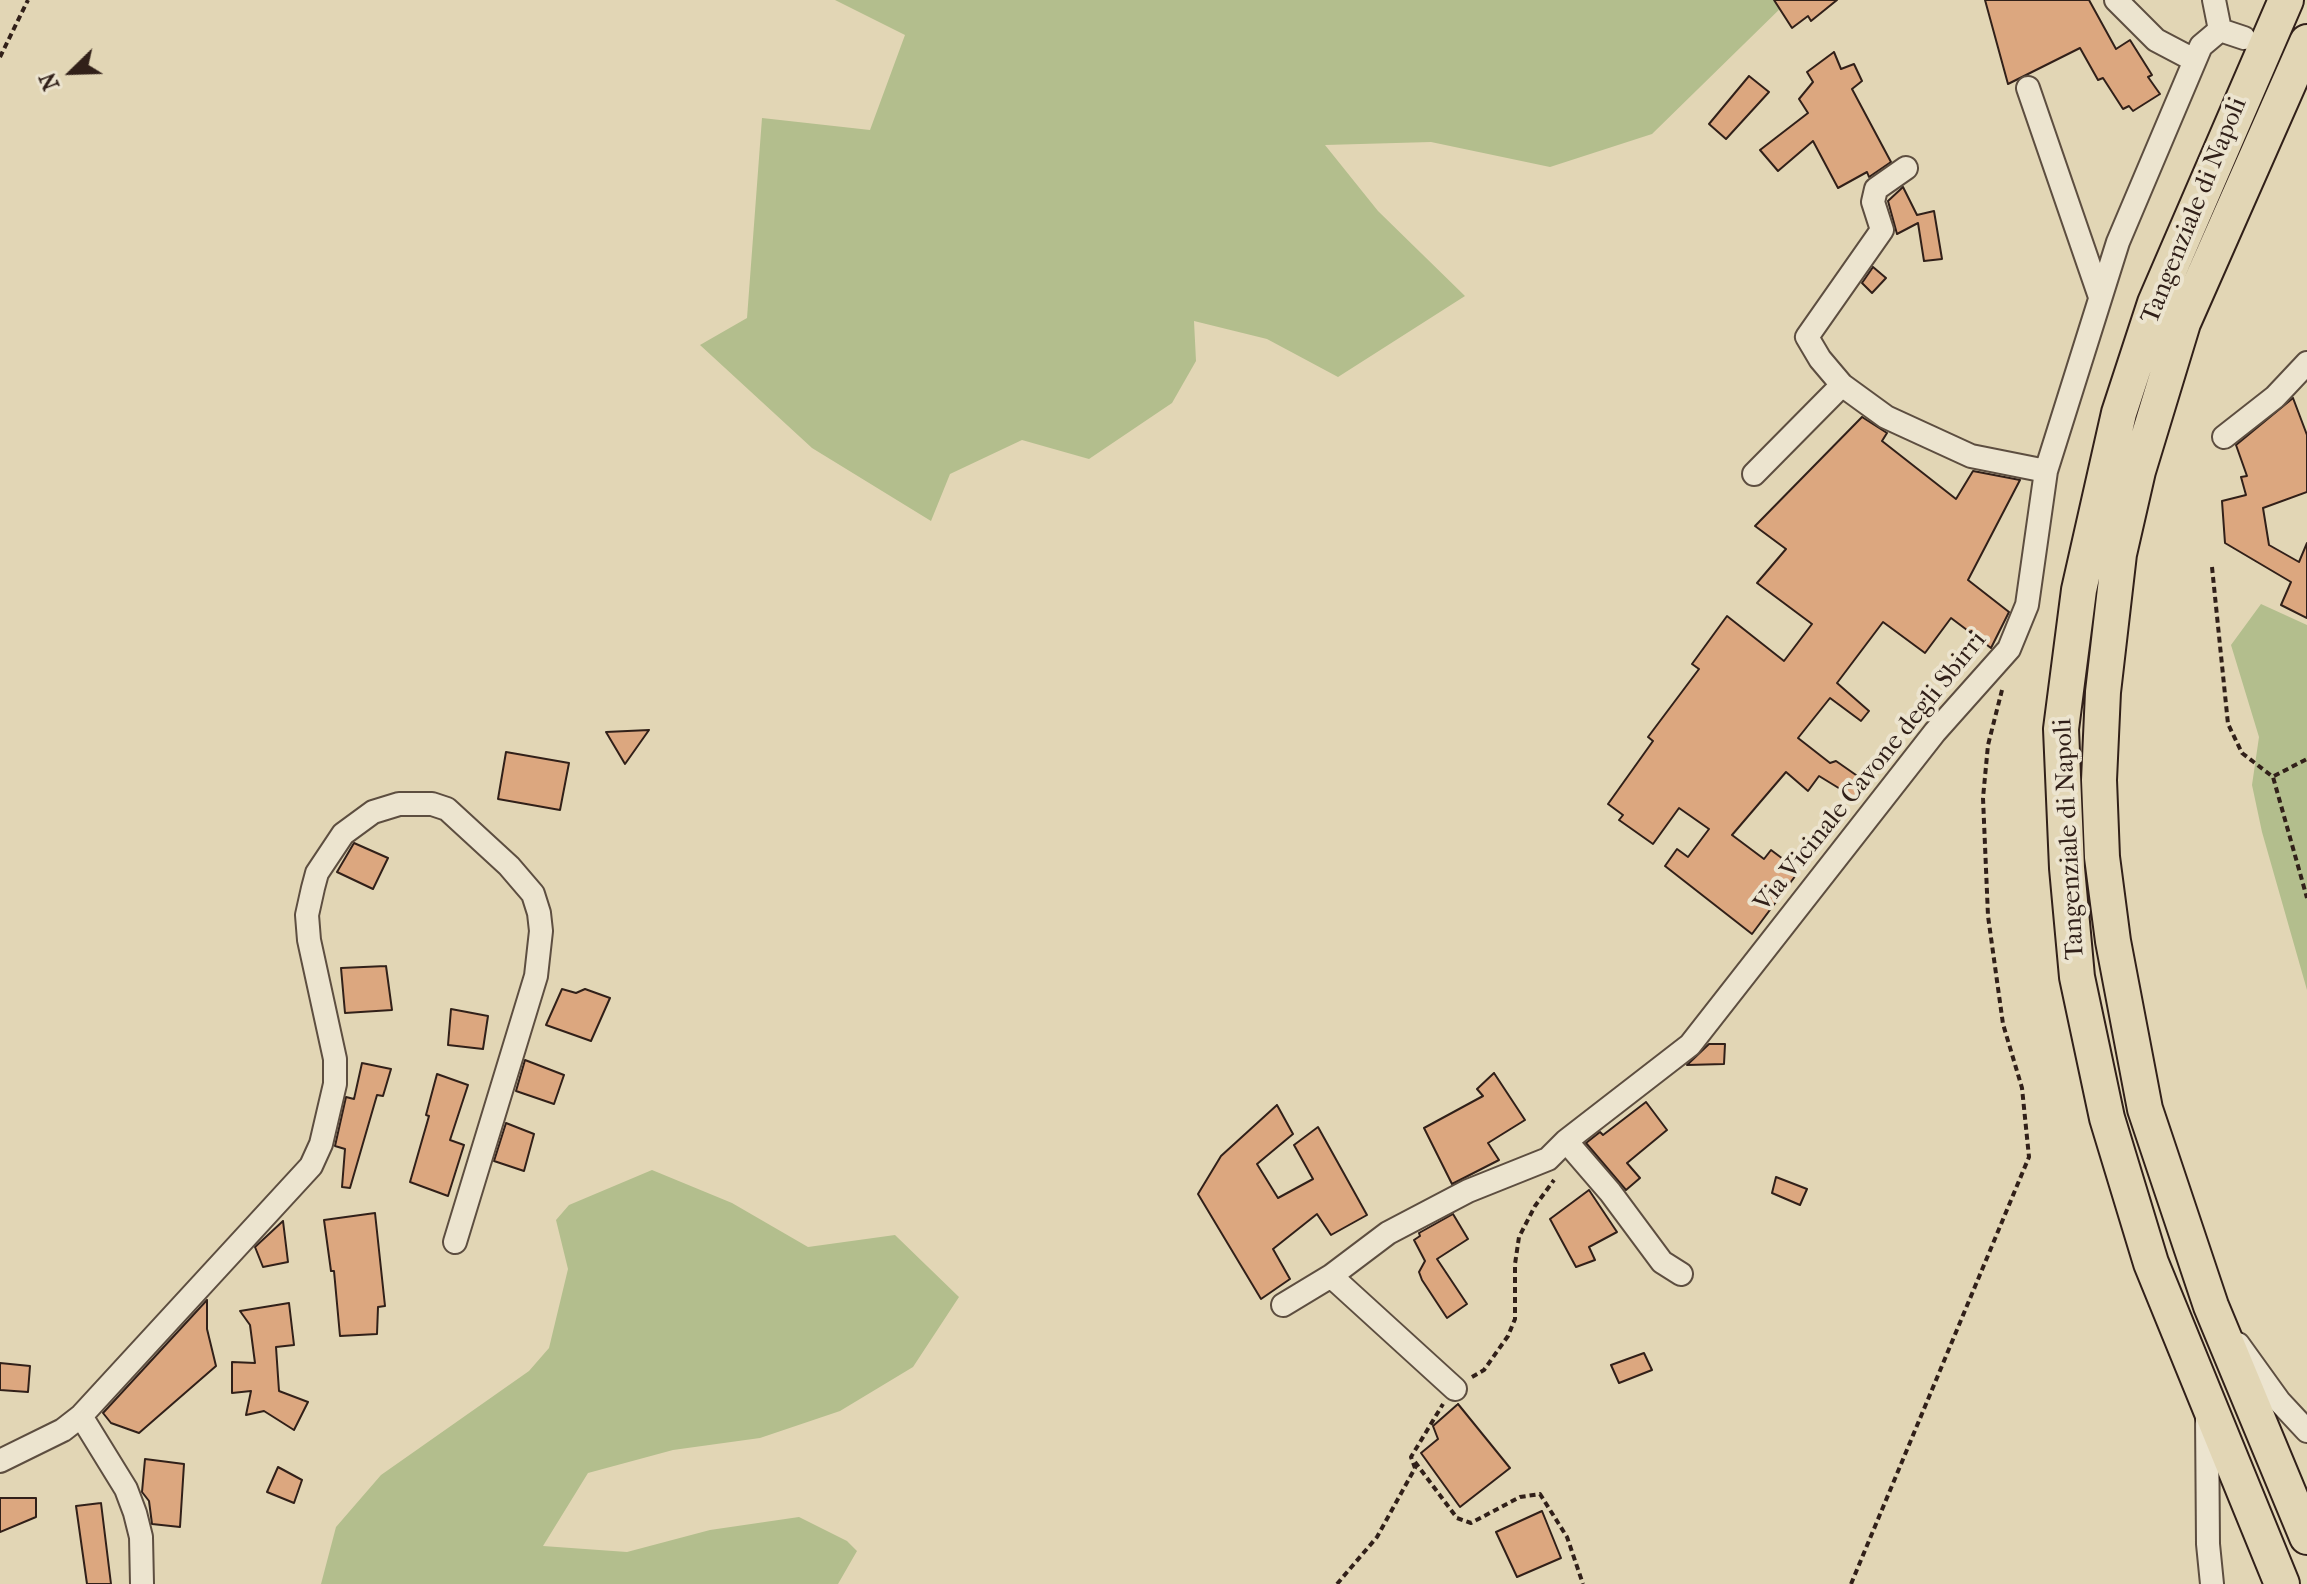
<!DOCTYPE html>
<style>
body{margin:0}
#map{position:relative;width:2307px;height:1584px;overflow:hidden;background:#e2d6b5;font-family:"IM FELL French Canon",serif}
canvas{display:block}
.north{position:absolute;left:32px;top:32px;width:80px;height:80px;-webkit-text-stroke:6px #ece4cf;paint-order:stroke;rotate:247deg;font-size:22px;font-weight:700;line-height:32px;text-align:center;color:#312019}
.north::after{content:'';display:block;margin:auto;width:28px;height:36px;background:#312019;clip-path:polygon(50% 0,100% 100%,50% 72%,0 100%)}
</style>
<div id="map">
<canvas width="2307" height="1584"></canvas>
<div class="north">N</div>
</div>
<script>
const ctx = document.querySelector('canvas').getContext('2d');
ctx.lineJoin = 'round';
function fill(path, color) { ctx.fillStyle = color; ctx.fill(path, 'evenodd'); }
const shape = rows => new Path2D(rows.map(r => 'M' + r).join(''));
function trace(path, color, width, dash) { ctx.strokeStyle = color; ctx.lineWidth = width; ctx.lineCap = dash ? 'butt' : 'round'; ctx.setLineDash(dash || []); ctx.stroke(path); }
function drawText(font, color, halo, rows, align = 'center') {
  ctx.font = font + ' "IM FELL French Canon",serif'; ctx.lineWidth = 8; ctx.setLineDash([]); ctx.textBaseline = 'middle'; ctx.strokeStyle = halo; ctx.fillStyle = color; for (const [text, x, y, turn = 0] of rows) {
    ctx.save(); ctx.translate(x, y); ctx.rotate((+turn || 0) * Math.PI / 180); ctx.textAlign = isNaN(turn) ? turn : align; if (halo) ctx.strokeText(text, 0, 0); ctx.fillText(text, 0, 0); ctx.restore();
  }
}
const green = shape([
 [835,0,1789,0,1652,134,1550,167,1431,142,1325,145,1378,211,1465,296,1338,377,1267,339,1194,321,1196,361,1172,403,1089,459,1022,440,950,474,931,521,812,448,700,345,747,318,762,118,870,130,905,35],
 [2261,604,2307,625,2307,990,2262,832,2252,785,2259,737,2231,645],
 [652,1170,732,1203,808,1247,895,1235,959,1297,913,1367,840,1411,760,1438,673,1450,588,1473,543,1546,627,1552,710,1530,799,1517,847,1541,857,1551,838,1584,321,1584,336,1527,381,1475,529,1371,549,1348,568,1269,556,1220,569,1205]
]);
const building = shape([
 [1774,0,1837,0,1811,21,1808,16,1792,28,1774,0],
 [1985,0,2089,0,2116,49,2130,40,2152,75,2148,77,2160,94,2133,111,2129,106,2123,109,2103,78,2098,80,2080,48,2008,84,1985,0],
 [1834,52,1841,69,1854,64,1862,81,1852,89,1891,162,1869,177,1867,172,1838,188,1813,141,1778,171,1760,150,1808,113,1799,99,1813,82,1807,72,1834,52],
 [1749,76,1769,92,1726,139,1709,124,1749,76],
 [1903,187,1917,215,1934,211,1942,259,1924,261,1918,223,1897,234,1888,201,1903,187],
 [1873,267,1886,278,1872,293,1862,283,1873,267],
 [2293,398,2307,435,2307,492,2263,508,2269,545,2299,562,2307,543,2307,618,2281,605,2291,582,2225,543,2222,501,2246,495,2241,477,2247,476,2236,445,2293,398],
 [1862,417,1887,433,1882,441,1956,499,1973,471,2020,480,1968,580,2009,612,1991,648,1951,618,1925,653,1883,622,1837,683,1869,711,1861,721,1830,698,1798,738,1830,763,1836,761,1866,782,1855,798,1819,776,1808,791,1786,772,1732,835,1764,859,1771,850,1799,871,1752,934,1665,866,1677,849,1688,857,1709,829,1679,808,1653,844,1619,820,1623,815,1608,804,1653,741,1648,737,1699,669,1692,664,1727,616,1784,661,1812,624,1757,583,1786,549,1755,526,1862,417],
 [649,730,625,764,606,732,649,730],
 [506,752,569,763,560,810,498,799,506,752],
 [354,843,388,858,373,889,337,872,354,843],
 [386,966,392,1010,345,1013,341,968,386,966],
 [562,989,576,993,585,989,610,998,591,1041,546,1025,562,989],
 [451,1009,488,1016,483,1049,448,1045,451,1009],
 [1709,1044,1725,1044,1724,1064,1687,1065,1709,1044],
 [525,1060,564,1075,554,1104,516,1091,525,1060],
 [362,1063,391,1069,383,1096,377,1095,350,1188,342,1187,345,1149,335,1146,346,1097,354,1099,362,1063],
 [1494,1073,1525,1120,1488,1143,1499,1160,1452,1184,1424,1128,1483,1096,1477,1089,1494,1073],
 [437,1074,468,1085,450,1140,464,1145,448,1196,410,1182,429,1116,426,1115,437,1074],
 [1646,1102,1667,1130,1627,1163,1640,1178,1626,1190,1586,1143,1600,1132,1603,1135,1646,1102],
 [1277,1105,1293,1134,1257,1164,1278,1198,1313,1179,1294,1145,1318,1127,1367,1215,1331,1235,1317,1214,1273,1249,1290,1279,1261,1299,1198,1194,1221,1156,1277,1105],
 [506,1123,534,1134,524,1171,494,1161,506,1123],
 [1776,1177,1807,1189,1800,1205,1772,1193,1776,1177],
 [1589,1190,1617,1232,1589,1247,1595,1260,1576,1267,1550,1219,1589,1190],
 [375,1213,385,1306,378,1307,377,1334,340,1336,334,1271,331,1271,324,1220,375,1213],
 [1453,1214,1468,1239,1437,1259,1467,1304,1447,1318,1422,1280,1419,1272,1425,1261,1414,1240,1420,1236,1419,1233,1453,1214],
 [283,1221,288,1262,263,1267,255,1247,283,1221],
 [207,1300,207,1329,216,1366,139,1433,111,1423,103,1413,207,1300],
 [289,1303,294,1345,276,1347,279,1391,308,1402,294,1430,264,1411,246,1415,251,1391,232,1393,232,1362,255,1363,250,1325,240,1311,289,1303],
 [1644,1353,1652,1370,1619,1383,1611,1365,1644,1353],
 [0,1363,30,1366,28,1392,0,1390,0,1363],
 [1458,1404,1510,1468,1460,1507,1421,1453,1438,1439,1433,1426,1458,1404],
 [145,1459,184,1464,180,1527,152,1524,149,1501,142,1492,145,1459],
 [278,1467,302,1480,294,1503,267,1492,278,1467],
 [0,1498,36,1498,36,1517,0,1532,0,1498],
 [101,1503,111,1584,87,1584,76,1506,101,1503],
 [1542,1511,1561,1558,1517,1577,1496,1532,1542,1511]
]);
const path = shape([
 [0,57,28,0],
 [2212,567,2228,724,2242,753,2273,777,2307,898],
 [2274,776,2307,759],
 [1472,1377,1484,1370,1508,1336,1515,1319,1515,1264,1519,1237,1535,1206,1554,1180],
 [1415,1462,1457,1518,1471,1523,1520,1497,1540,1494,1567,1537,1583,1584],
 [1337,1584,1377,1537,1415,1468,1411,1457,1443,1404],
 [1851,1584,2029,1157,2022,1088,2003,1024,1988,916,1983,798,1988,745,2002,690]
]);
const minor = shape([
 [2116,0,2156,40,2194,60],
 [2214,0,2220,30],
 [2028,88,2100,297],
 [1906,168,1876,189,1873,202,1882,230,1807,337,1820,359,1842,385,1886,417,1971,456,2046,471],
 [2224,437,2275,397,2307,363],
 [1754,474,1842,385],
 [1566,1141,1610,1192,1662,1262,1681,1274],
 [1331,1276,1455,1389],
 [1283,1305,1331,1276,1388,1233,1468,1191,1548,1159,1566,1141,1690,1045,1935,732,2009,649,2027,605,2046,471,2118,242,2201,46,2220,30,2244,38],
 [2238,1344,2279,1401,2307,1431],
 [81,1416,126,1489,135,1513,141,1537,142,1584],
 [2207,1416,2208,1544,2212,1584],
 [0,1461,63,1430,81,1416,311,1166,321,1144,335,1084,335,1059,309,940,307,915,313,888,317,873,343,834,373,812,399,804,432,804,447,809,509,866,533,894,539,913,541,931,536,976,455,1242]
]);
const highway = shape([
 [2307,42,2183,323,2138,471,2119,554,2103,692,2099,780,2102,857,2113,941,2145,1109,2211,1306,2307,1537],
 [2282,1584,2151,1263,2107,1118,2077,977,2067,868,2061,729,2079,590,2119,413,2155,303,2286,0]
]);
const streetNames = [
 ["Tangenziale di Napoli",2195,211,-68],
 ["Via Vicinale Cavone degli Sbirri",1871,772,-51],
 ["Tangenziale di Napoli",2070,839,-93]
];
fill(green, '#b3be8d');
fill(building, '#dca77f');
trace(building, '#312019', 2);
trace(minor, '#5d4e40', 26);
trace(highway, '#312019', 38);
trace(path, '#312019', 4, [6, 4]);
trace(minor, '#ece4cf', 22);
trace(highway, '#e2d6b5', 34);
drawText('26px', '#312019', '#ece4cf', streetNames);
</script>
